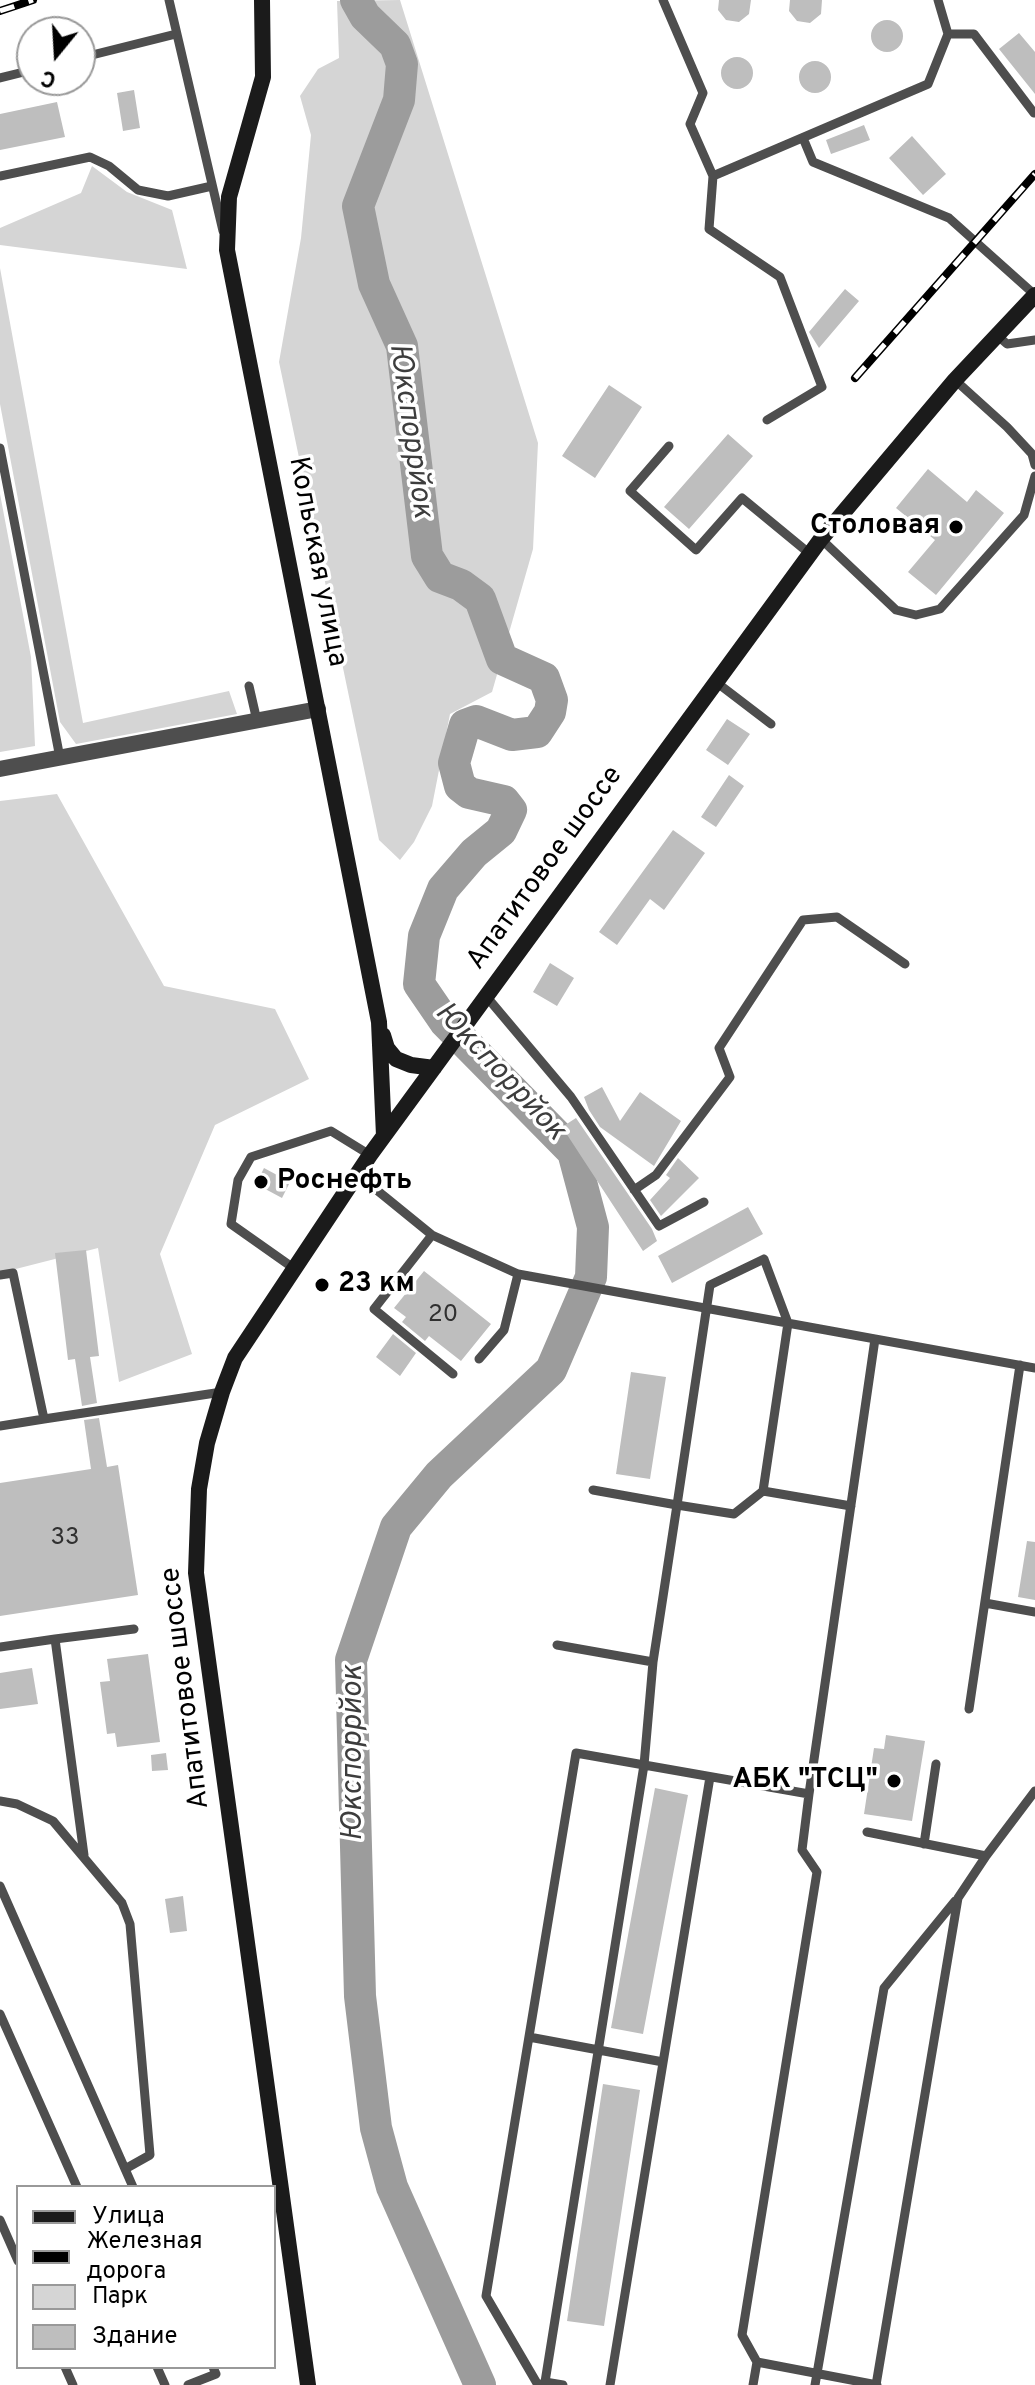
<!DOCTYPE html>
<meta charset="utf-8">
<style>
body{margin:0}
#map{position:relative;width:1035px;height:2385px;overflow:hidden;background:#fff;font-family:Overpass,sans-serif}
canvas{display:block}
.legend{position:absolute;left:16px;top:2185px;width:260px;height:184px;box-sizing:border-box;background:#fff;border:2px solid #999;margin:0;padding:10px 14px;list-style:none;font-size:24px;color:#000}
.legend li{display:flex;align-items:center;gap:16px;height:40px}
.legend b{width:40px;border:2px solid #999}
.north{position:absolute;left:16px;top:16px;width:80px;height:80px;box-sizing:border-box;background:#fff;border:2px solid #999;border-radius:50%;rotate:198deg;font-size:22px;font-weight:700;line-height:32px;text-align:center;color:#000}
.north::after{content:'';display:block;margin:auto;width:28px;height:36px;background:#000;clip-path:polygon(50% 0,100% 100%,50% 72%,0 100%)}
</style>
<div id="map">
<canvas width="1035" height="2385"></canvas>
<ul class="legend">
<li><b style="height:10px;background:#1b1b1b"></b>Улица</li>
<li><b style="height:10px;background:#000"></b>Железная дорога</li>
<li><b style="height:22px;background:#d5d5d5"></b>Парк</li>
<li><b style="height:22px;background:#bebebe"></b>Здание</li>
</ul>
<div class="north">С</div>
</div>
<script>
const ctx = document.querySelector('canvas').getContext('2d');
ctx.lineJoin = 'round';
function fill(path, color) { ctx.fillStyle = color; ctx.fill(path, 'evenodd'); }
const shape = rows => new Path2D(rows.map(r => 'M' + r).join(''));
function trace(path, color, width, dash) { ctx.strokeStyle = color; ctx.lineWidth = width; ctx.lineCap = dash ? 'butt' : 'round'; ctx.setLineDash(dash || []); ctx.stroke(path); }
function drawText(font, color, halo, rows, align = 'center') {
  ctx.font = font + ' Overpass,sans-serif'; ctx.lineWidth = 7; ctx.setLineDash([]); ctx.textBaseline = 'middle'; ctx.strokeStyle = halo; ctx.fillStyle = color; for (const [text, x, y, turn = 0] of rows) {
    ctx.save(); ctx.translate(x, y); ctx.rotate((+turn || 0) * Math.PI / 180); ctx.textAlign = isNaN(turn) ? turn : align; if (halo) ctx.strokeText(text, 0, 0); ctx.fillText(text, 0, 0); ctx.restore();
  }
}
const green = shape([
 [400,0,538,443,533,549,492,692,450,714,432,806,414,842,400,860,379,840,279,362,301,238,311,135,300,96,318,69,339,58,337,1],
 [92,166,127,192,172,210,187,269,0,245,0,228,81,193],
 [0,268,83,723,229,691,237,714,76,744,60,722,0,404],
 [0,494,31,657,35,746,0,752],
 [57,794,164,986,275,1009,309,1079,215,1125,160,1254,192,1354,119,1382,98,1248,0,1273,0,801]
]);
const river = shape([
 [356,0,365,16,395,45,402,64,399,100,358,206,374,284,402,346,427,556,440,577,461,585,480,599,502,659,544,678,552,700,550,712,537,732,512,735,476,721,465,725,454,763,460,786,469,793,504,801,511,810,501,831,474,853,443,889,424,936,419,984,445,1022,573,1152,593,1227,591,1277,551,1370,439,1475,396,1527,351,1660,360,1996,376,2128,392,2187,480,2385]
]);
const building = shape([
 [719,0,751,0,749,14,739,22,726,20,718,10],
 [790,0,822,0,821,14,810,23,797,21,789,11],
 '871 36a16 16 0 1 1 32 0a16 16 0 1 1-32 0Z',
 [1019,33,1035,52,1035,94,999,49],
 '721 73a16 16 0 1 1 32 0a16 16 0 1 1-32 0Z',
 '799 77a16 16 0 1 1 32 0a16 16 0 1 1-32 0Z',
 [134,90,140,128,123,131,117,93],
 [57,102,65,137,0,150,0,114],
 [864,125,870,140,831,154,826,140],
 [912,136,946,174,923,195,889,158],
 [845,289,859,301,819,348,809,332],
 [609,385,642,407,595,478,562,456],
 [728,434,753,456,689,529,664,507],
 [928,469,967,502,976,490,1004,513,936,595,908,572,935,540,896,508],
 [727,719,750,734,728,765,706,750],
 [729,775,744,786,716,827,701,817],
 [673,830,705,853,664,910,650,899,617,945,599,932],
 [550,963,574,978,557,1006,533,992],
 [602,1087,620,1121,640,1092,681,1121,654,1166,600,1127,589,1110,584,1097],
 [576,1118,652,1229,657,1241,643,1251,562,1127],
 [678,1158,699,1178,661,1216,650,1200,670,1178,666,1175],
 [264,1168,290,1182,282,1198,256,1184],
 [748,1207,763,1234,672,1283,658,1256],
 [86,1250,99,1356,90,1357,97,1403,82,1406,75,1359,68,1360,55,1253],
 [424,1271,491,1324,461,1361,429,1336,425,1341,402,1322,406,1317,394,1308],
 [393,1334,416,1353,400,1376,376,1357],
 [631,1372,666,1377,650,1479,616,1474],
 [99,1418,107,1467,118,1465,138,1595,0,1616,0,1483,91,1469,84,1420],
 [1027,1541,1035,1542,1035,1600,1018,1597],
 [148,1654,160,1742,117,1747,115,1733,107,1734,100,1682,110,1681,107,1659],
 [32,1668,38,1704,0,1709,0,1673],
 [886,1735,925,1741,912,1821,864,1814,874,1748,884,1749],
 [166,1753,168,1770,152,1771,151,1755],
 [655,1788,688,1795,643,2034,611,2028],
 [183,1896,187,1931,170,1933,165,1899],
 [603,2084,640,2090,604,2326,567,2321]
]);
const lane = shape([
 [169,0,223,231],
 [663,0,703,93,690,124,713,176,928,84,948,34,938,0],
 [948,34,974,34,1034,113],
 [80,58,176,34],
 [0,78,32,70],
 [803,138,813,162,949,218,1035,295],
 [0,176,90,157,109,166,138,190,168,196,212,186],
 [713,176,709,229,780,277,822,387,767,420],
 [998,336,1007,344,1035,340],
 [955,380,1007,427,1032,454,1035,465],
 [669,446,630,491,696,550,742,498,810,554],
 [0,448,60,758],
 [821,539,896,610,916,615,940,609,1024,515,1035,476],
 [716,682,771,724],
 [249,686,257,721],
 [486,996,571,1097,659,1226,704,1202],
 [357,1174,432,1235,518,1274,1035,1368],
 [634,1190,656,1175,730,1077,719,1048,803,920,837,917,905,964],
 [432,1235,374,1309,453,1374],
 [764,1259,788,1323,763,1491,734,1514,677,1505,710,1285,764,1259],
 [292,1267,231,1224,238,1180,251,1157,331,1131,370,1155],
 [0,1275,13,1273,44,1419,0,1426],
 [479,1359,504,1330,518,1274],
 [44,1419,222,1392],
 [763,1491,851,1506],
 [985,1603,1035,1612],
 [55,1639,134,1629],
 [557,1645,653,1662],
 [0,1647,55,1639,84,1855],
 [969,1709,1020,1365],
 [0,1801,17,1804,53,1821,122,1903,130,1924,150,2155,125,2169],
 [867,1832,986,1856,1035,1791],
 [924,1844,936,1764],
 [0,1886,133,2187],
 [0,2014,77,2187],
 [529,2037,663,2062],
 [0,2220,18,2261],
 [757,2362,742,2335,817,1872,802,1850,809,1794],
 [65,2367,73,2385],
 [157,2367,165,2385],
 [545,2382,644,1765,653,1662,677,1505,593,1490],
 [188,2385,216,2374,213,2367],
 [538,2385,486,2296,576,1753,809,1794,875,1339],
 [540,2385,545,2382,563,2385],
 [610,2385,710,1777],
 [753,2385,757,2362,877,2385],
 [815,2385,884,1988,955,1901],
 [876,2385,958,1898,986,1856]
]);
const street = shape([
 [0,769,318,709]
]);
const secondary = shape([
 [262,0,263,77,229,197,227,250,379,1022,384,1136],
 [383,1035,387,1048,396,1059,411,1065,434,1068],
 [308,2385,196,1573,199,1489,207,1443,222,1392,235,1358,370,1155,821,539,955,380,1035,295]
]);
const rail = shape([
 [0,11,33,0],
 [855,378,1035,174]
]);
const markers = [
 [956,527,8,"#000"],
 [261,1182,8,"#000"],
 [322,1285,8,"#000"],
 [894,1781,8,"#000"]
];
const numberNames = [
 ["20",443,1316],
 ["33",65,1539]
];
const poiNames = [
 ["Столовая",940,527],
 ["Роснефть",277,1182,"left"],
 ["23 км",338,1285,"left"],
 ["АБК \"ТСЦ\"",878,1781]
];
const streetNames = [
 ["Кольская улица",316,562,79],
 ["Апатитовое шоссе",546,869,-54],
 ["Апатитовое шоссе",187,1688,-97]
];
const waterNames = [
 ["Юкспоррйок",409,431,82],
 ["Юкспоррйок",499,1073,47],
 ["Юкспоррйок",355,1753,-90]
];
fill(green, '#d5d5d5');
trace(river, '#9c9c9c', 32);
fill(building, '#bebebe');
trace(lane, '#4e4e4e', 9);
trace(street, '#4e4e4e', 16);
trace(secondary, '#1b1b1b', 16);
trace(rail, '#000', 8);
trace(rail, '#fff', 5, [15]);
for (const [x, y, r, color] of markers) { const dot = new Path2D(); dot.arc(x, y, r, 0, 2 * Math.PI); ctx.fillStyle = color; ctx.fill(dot); trace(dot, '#fff', 3); }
drawText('24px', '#303030', null, numberNames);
drawText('bold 28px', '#000', '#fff', poiNames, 'right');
drawText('28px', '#000', '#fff', streetNames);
drawText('italic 30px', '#3d3d3d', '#fff', waterNames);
</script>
